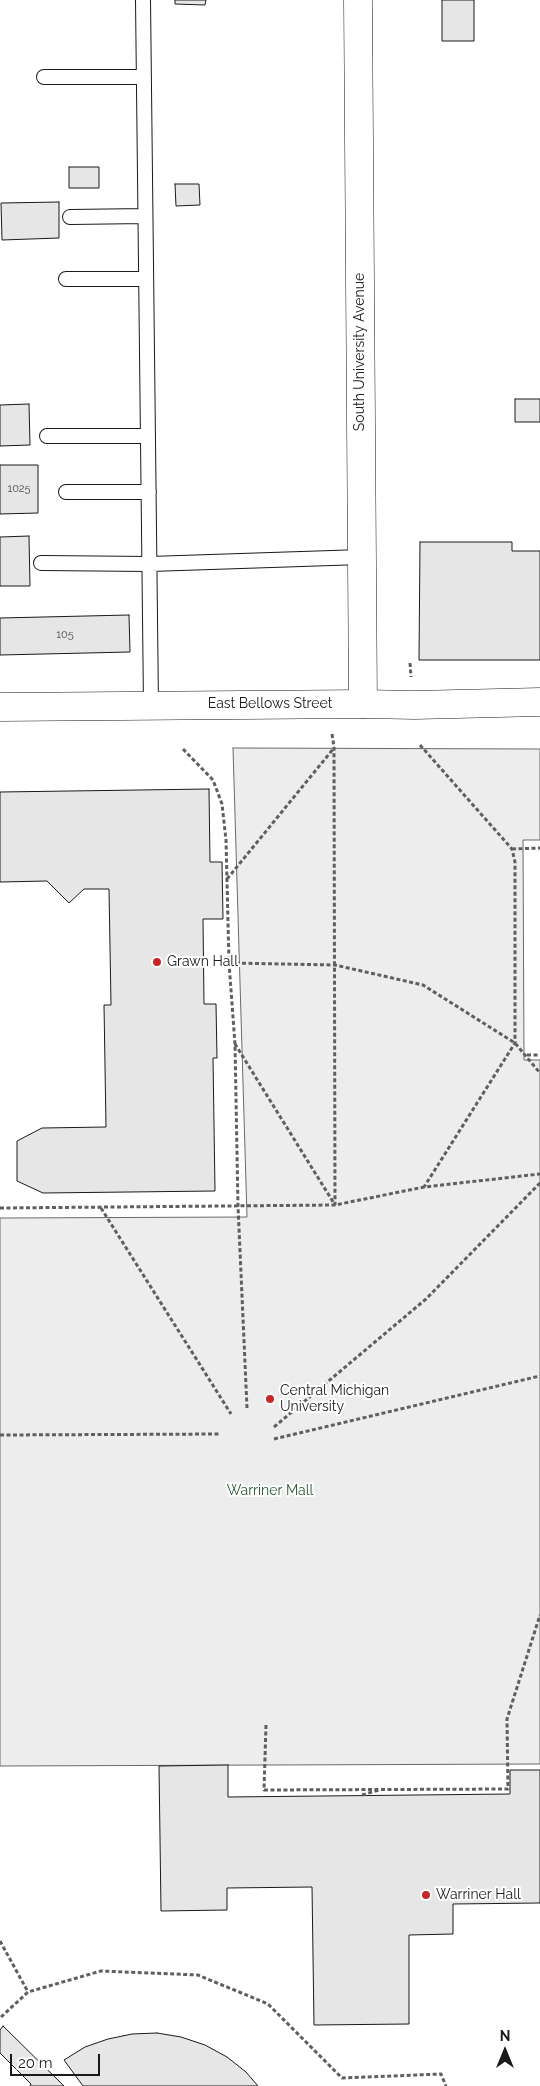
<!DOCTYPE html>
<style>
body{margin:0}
#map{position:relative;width:540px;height:2086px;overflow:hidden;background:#fff;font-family:Raleway,sans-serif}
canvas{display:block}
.north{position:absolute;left:480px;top:2026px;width:50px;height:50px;-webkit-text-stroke:4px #fff;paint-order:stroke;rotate:0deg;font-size:14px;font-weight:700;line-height:20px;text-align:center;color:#1a1a1a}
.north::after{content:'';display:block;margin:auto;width:18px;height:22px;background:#1a1a1a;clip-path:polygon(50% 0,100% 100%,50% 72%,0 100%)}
.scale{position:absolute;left:10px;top:2054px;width:90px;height:22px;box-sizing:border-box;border:2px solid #1a1a1a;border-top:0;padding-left:6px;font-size:15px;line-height:18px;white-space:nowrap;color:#1a1a1a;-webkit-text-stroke:4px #fff;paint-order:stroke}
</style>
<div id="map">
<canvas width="540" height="2086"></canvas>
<div class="north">N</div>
<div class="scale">20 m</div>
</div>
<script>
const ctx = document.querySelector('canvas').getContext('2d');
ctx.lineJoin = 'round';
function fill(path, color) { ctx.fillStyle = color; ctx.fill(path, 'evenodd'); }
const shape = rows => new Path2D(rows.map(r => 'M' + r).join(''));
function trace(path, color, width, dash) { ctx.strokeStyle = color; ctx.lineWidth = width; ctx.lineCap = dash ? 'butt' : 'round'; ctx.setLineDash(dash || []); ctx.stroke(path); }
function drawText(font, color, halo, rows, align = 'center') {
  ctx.font = font + ' Raleway,sans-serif'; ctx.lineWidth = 4; ctx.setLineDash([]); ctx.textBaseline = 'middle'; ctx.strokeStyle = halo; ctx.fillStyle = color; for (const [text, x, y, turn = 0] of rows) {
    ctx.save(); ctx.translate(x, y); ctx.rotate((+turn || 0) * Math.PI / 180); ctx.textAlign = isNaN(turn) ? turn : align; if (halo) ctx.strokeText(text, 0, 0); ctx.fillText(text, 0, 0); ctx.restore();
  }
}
const green = shape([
 [233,748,540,749,540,840,523,840,524,1060,540,1060,540,1764,0,1766,0,1218,247,1217,233,748]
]);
const building = shape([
 [175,0,206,0,205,5,175,4,175,0],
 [442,0,474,0,474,41,442,41,442,0],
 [69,167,99,167,99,188,69,188,69,167],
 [175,184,199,184,200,205,176,206,175,184],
 [59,202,59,238,2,240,1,203,59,202],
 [515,399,540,399,540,422,515,422,515,399],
 [29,404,30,445,0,446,0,405,29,404],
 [0,465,38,465,38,513,0,514,0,465],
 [29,536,30,586,0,586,0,537,29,536],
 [420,542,512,542,512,551,540,551,540,660,419,660,420,542],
 [129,615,130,652,0,655,0,618,129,615],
 [209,789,210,862,222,862,223,919,203,919,204,1004,216,1004,217,1058,213,1058,215,1191,43,1193,17,1181,17,1141,42,1128,106,1127,104,1005,111,1005,109,889,84,889,69,903,47,881,0,882,0,792,209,789],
 [228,1765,228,1797,510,1794,510,1770,540,1770,540,1903,453,1904,453,1934,409,1935,409,2024,314,2025,312,1887,227,1888,227,1910,161,1911,159,1766,228,1765],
 [3,2026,64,2086,30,2086,31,2084,0,2053,0,2030,3,2026],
 [157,2033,181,2037,205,2045,227,2057,246,2072,258,2086,83,2086,64,2060,85,2047,108,2039,132,2034,157,2033]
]);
const path = shape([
 [410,663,411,677],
 [332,734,334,747,335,1205],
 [420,745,512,849,515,862,515,1043,424,1187],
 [183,749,213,780,222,804,226,840,229,963,235,1044],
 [512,849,540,848],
 [227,879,334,748],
 [229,963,335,965,423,985,515,1043,540,1073],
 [527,1055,540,1055],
 [0,1208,335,1205,424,1187,540,1174],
 [101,1208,231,1414],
 [247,1408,238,1206,235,1044,335,1205],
 [274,1427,426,1299,540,1183],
 [0,1435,221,1434],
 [274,1439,540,1376],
 [266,1725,264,1790,508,1789,507,1719,540,1615],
 [362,1795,379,1790],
 [0,1941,28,1992],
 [1,2017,28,1992,101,1971,198,1975,268,2004,342,2078,441,2074,446,2086]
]);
const lane = shape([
 [143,0,151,705],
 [44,77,144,77],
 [70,217,145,216],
 [66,279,146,279],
 [47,436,148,436],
 [66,492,149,492],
 [41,563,150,564,362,557]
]);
const street = shape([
 [358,0,363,704]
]);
const secondary = shape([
 [0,707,363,704,415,705,540,702]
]);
const markers = [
 [157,962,5,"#c62828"],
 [270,1399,5,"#c62828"],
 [426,1895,5,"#c62828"]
];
const numberNames = [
 ["1025",19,489],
 ["105",65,635]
];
const streetNames = [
 ["South University Avenue",360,352,-90],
 ["East Bellows Street",270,704]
];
const poiNames = [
 ["Grawn Hall",167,962],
 ["Central Michigan",280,1391],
 ["University",280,1407],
 ["Warriner Hall",436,1895]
];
const parkNames = [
 ["Warriner Mall",270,1491]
];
fill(green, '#ededed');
trace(green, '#6a6a6a', 1);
fill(building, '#e6e6e6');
trace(building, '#1a1a1a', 1);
trace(lane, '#1a1a1a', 16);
trace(street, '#1a1a1a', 29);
trace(secondary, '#1a1a1a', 29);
trace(path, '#5f5f5f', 3, [4, 2.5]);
trace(lane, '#fff', 14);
trace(street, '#fff', 28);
trace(secondary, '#fff', 28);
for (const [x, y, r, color] of markers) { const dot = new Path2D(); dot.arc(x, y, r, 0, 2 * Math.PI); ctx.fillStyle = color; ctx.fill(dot); trace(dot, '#fff', 2); }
drawText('11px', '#4d4d4d', null, numberNames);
drawText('14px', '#1a1a1a', '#fff', streetNames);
drawText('14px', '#1a1a1a', '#fff', poiNames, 'left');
drawText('14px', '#2b5a34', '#fff', parkNames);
</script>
